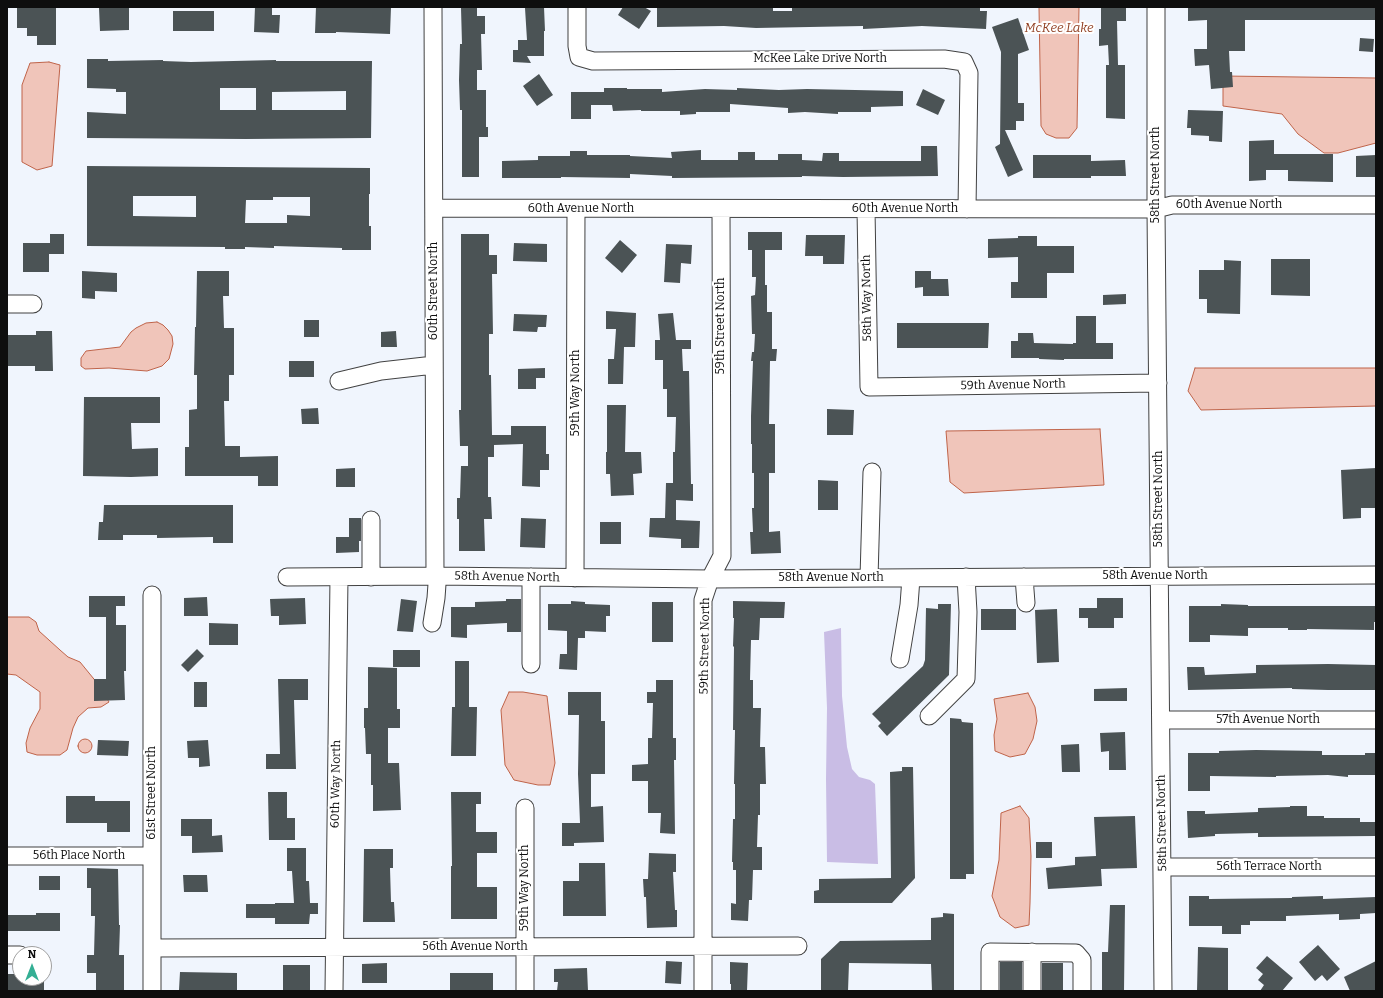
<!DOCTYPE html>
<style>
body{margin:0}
#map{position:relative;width:1383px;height:998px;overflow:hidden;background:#f0f5fd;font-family:Bitter,serif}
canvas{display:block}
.frame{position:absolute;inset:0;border:8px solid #0e0e0e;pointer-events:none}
.north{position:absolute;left:12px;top:946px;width:40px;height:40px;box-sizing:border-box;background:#fff;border:1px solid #9f9f9f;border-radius:50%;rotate:0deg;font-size:11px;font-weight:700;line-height:16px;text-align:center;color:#0e0e0e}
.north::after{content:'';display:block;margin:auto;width:14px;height:18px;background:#34af94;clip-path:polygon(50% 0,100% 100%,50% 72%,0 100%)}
</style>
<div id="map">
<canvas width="1383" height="998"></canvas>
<div class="frame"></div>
<div class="north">N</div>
</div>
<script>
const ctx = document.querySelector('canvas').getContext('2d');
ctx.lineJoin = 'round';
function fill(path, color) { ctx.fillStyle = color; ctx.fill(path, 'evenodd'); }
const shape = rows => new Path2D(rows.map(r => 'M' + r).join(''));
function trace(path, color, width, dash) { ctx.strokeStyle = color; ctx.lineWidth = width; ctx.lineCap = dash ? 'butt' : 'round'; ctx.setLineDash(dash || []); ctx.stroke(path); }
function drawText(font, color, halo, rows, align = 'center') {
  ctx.font = font + ' Bitter,serif'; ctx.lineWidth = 4; ctx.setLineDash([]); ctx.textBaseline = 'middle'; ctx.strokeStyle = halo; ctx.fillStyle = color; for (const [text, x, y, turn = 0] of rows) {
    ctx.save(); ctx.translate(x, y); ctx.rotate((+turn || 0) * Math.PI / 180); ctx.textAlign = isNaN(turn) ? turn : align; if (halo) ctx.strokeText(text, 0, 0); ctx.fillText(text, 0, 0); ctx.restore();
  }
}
const green = shape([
 [841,628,842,696,847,747,852,769,859,777,870,780,875,784,878,864,827,862,826,779,827,708,824,632]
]);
const water = shape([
 [1039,7,1079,7,1077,128,1069,138,1056,138,1046,134,1041,126,1039,7],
 [49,62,60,65,52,166,37,170,22,162,22,85,30,63,49,62],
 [1223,76,1376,78,1376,143,1338,153,1324,153,1298,134,1282,114,1223,106,1223,76],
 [157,322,163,325,168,330,172,336,173,344,169,359,162,366,147,371,109,368,85,369,81,366,81,358,86,351,120,347,131,332,136,328,146,323,157,322],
 [1195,368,1376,368,1376,406,1201,410,1188,391,1195,368],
 [1100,429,1104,485,964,493,950,482,946,431,1100,429],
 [7,617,29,617,36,622,39,631,60,650,68,657,80,662,98,684,109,702,101,707,88,708,78,717,73,728,67,750,60,755,37,755,27,752,26,743,30,728,40,709,40,692,16,675,7,674,7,617],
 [509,692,523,692,547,696,555,763,550,785,538,785,514,780,505,765,501,710,509,692],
 [1028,693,1035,707,1037,721,1033,739,1025,754,1010,757,995,751,994,735,997,719,994,699,1028,693],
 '78 746a7 7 0 1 1 14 0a7 7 0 1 1-14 0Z',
 [1020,806,1029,818,1031,856,1030,903,1029,925,1015,928,1000,917,992,896,999,860,1001,813,1020,806]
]);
const building = shape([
 [17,7,56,7,56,45,37,45,37,36,27,36,27,28,17,28],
 [255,7,272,7,272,15,280,15,279,33,254,32],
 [316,7,391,7,390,34,336,32,336,33,315,33],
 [544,7,545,31,544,31,544,56,527,56,531,63,513,62,513,50,518,50,518,40,527,40,525,8],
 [623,7,644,7,651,11,639,29,618,15],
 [657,7,773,7,773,11,792,11,792,7,980,7,980,11,987,11,986,29,922,26,863,29,863,26,756,28,724,26,657,27],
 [1101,7,1126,7,1126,21,1117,21,1118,65,1125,65,1125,119,1106,118,1106,65,1109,65,1108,45,1099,46,1099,29,1101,29],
 [1188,7,1376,7,1376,20,1245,20,1245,51,1229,51,1230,72,1232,72,1233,87,1211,89,1209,65,1195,66,1194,49,1207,49,1207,20,1188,21],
 [99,8,129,8,129,30,100,31],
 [461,8,477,8,477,16,485,16,485,34,481,34,482,70,477,70,477,90,486,90,486,127,488,127,488,137,479,137,479,177,462,177,462,110,460,110,459,80,460,44,462,44],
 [173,11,214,11,214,31,173,31],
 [1018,18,1029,50,1018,54,1018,103,1024,103,1024,121,1016,121,1016,130,1005,130,1023,170,1008,177,995,147,1000,144,1001,52,992,27],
 [1360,38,1374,39,1373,52,1359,51],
 [87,59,108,59,108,61,163,60,163,61,191,62,276,60,276,61,372,61,371,138,246,139,87,138,87,112,126,114,126,92,116,92,116,89,87,88],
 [220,88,256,88,256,110,220,110],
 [346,91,346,110,272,110,272,92],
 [539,74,553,95,537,106,523,86],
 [604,88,627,88,627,89,662,89,662,92,705,89,737,90,737,88,779,90,807,89,903,91,903,106,871,107,871,112,838,112,838,114,805,112,788,113,788,108,730,104,730,112,696,112,696,114,680,115,680,111,641,111,641,110,613,111,612,105,591,105,591,119,571,119,571,92,604,92],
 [923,89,945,100,938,115,916,105],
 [1188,110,1223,111,1222,142,1209,141,1209,136,1191,135,1191,128,1187,128],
 [1274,140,1274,154,1333,154,1333,182,1288,181,1288,170,1266,170,1266,180,1249,181,1249,141],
 [921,146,937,146,938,176,843,177,802,176,802,177,672,178,672,176,630,174,630,178,561,177,561,178,502,178,502,161,538,160,538,156,570,156,570,151,587,151,587,155,630,155,630,156,672,158,671,152,701,150,701,160,738,160,738,152,755,152,755,160,778,160,778,154,802,154,802,160,822,161,823,153,839,153,839,161,921,161],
 [1033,155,1091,155,1091,161,1125,160,1126,176,1091,176,1091,178,1033,178],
 [1376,155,1376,177,1356,177,1356,156],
 [87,166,370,168,370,194,369,194,369,226,371,226,371,250,342,250,342,248,274,246,274,248,245,247,245,249,225,249,225,247,87,246],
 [133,196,196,196,196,217,133,216],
 [273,197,310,197,310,216,287,215,287,223,245,223,246,200,273,200],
 [748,232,782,232,782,250,765,250,765,285,767,285,767,312,772,312,772,349,777,349,776,361,770,361,769,424,775,424,775,473,769,473,769,532,780,531,781,553,751,554,750,532,753,532,752,508,754,508,754,473,752,473,752,444,751,444,751,416,753,361,751,361,752,352,754,352,755,334,752,334,751,296,755,295,756,277,752,277,752,250,748,250],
 [50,234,64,234,64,254,49,254,49,272,23,272,23,243,50,243],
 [461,234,489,234,489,255,497,255,497,274,492,274,493,334,489,334,489,375,491,375,492,435,511,435,511,426,546,426,546,454,549,454,549,470,540,470,540,487,522,486,523,444,494,445,494,457,488,457,488,497,491,497,492,519,484,519,485,551,459,551,459,519,457,519,457,498,460,498,461,466,468,466,468,446,460,446,459,410,461,410],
 [806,235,845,235,844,264,823,264,823,256,805,256],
 [1018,236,1037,236,1037,246,1074,246,1074,273,1047,273,1047,298,1011,298,1011,282,1018,282,1018,257,988,258,988,239,1018,238],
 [620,240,637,255,622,273,605,258],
 [514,243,547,244,547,262,513,261],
 [666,244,692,245,691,264,681,263,680,283,664,282],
 [1271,259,1310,259,1310,296,1271,295],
 [1224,260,1241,261,1240,314,1207,313,1207,299,1199,299,1199,270,1224,270],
 [82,271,117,273,117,292,95,291,95,299,82,298],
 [197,271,229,271,229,296,223,296,224,328,234,328,234,375,229,375,229,401,224,401,225,446,240,446,240,457,278,456,278,486,258,486,258,476,185,476,185,447,189,447,189,410,197,409,197,375,194,375,195,327,196,327],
 [915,271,931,271,931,279,948,279,949,296,923,296,923,287,915,288],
 [1126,294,1126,304,1103,305,1103,295],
 [606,311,636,313,635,347,624,347,623,384,608,384,608,359,614,359,616,329,606,329],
 [673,313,676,340,691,340,691,349,682,349,683,371,689,371,691,484,693,484,693,501,676,500,676,520,700,521,699,548,681,548,681,539,649,537,650,518,665,518,666,483,673,483,673,452,675,452,676,417,667,417,667,389,663,389,663,360,655,360,655,340,660,340,658,314],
 [514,314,547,315,546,327,538,327,537,332,513,331],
 [1076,316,1096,316,1096,343,1113,343,1113,359,1064,359,1064,360,1039,359,1039,358,1011,358,1011,341,1018,341,1018,333,1033,333,1034,343,1073,344,1073,343,1076,343],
 [304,320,319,320,319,337,304,337],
 [897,323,989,323,988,348,897,348],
 [36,331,52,331,53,371,35,371,35,366,7,366,7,335,36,335],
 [396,331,397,347,381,347,381,332],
 [289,361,314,361,314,377,289,377],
 [545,368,545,378,536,378,536,389,518,389,518,369],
 [84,397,160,397,160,423,131,423,132,449,158,448,158,476,131,477,83,476],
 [607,405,626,405,625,452,641,452,642,473,633,474,634,495,611,496,610,474,606,474,606,452,607,452],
 [318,408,319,424,302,424,301,409],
 [827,409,854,410,853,435,827,435],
 [355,468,355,487,336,487,336,469],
 [1376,468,1376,508,1361,508,1361,518,1343,519,1341,470],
 [818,480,838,481,838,510,818,510],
 [104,505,233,505,233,543,213,543,213,537,157,538,157,535,123,535,123,540,98,540,99,522,103,522],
 [349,518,361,518,361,541,359,541,359,552,336,553,336,537,349,537],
 [521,518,546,519,545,548,520,547],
 [600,522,621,522,621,544,600,544],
 [89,596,125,596,125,606,116,606,116,625,126,625,126,671,124,671,125,700,94,701,94,679,106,679,106,617,89,617],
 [207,597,208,616,184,616,184,598],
 [305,598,306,624,279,625,279,616,271,616,270,599],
 [1097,598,1123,598,1123,618,1114,618,1114,628,1088,628,1088,618,1079,618,1079,608,1097,608],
 [401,599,417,601,413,632,397,631],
 [506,599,521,599,521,632,507,632,507,623,467,625,467,638,451,637,451,607,475,607,475,602,506,601],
 [571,601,585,602,585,604,610,605,610,616,606,616,606,632,585,631,585,638,578,638,577,670,559,669,560,654,567,654,567,631,548,630,548,604,571,604],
 [733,601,785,602,784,618,760,618,759,640,751,640,750,680,753,680,753,708,761,708,760,747,765,747,766,784,760,784,760,815,758,815,757,847,762,847,762,870,753,870,752,900,749,900,748,921,731,920,731,903,736,904,736,870,733,870,733,862,732,862,733,819,735,819,735,784,734,784,735,730,733,730,734,647,733,646,734,618,733,618],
 [652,602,673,602,673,642,652,642],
 [938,604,951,604,949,675,887,736,878,726,881,723,872,714,923,666,925,660,926,608,938,609],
 [1221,604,1248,605,1248,606,1376,606,1376,622,1374,622,1374,630,1307,629,1307,630,1288,630,1288,628,1248,628,1248,636,1210,635,1210,642,1189,642,1189,606,1221,606],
 [981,609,1016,609,1016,630,981,630],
 [1057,609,1059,662,1037,663,1035,610],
 [209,623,238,624,238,645,209,645],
 [197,649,204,656,188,672,181,665],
 [393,650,420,650,420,667,393,667],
 [455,661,469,661,469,707,477,707,476,756,451,756,452,707,455,707],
 [1328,664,1376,665,1376,690,1328,690,1292,689,1292,688,1188,690,1187,667,1204,667,1205,675,1256,673,1256,665],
 [368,667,397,668,397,709,400,709,400,728,388,728,388,763,399,763,401,810,373,811,373,785,371,785,371,754,366,754,365,728,364,728,364,708,368,708],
 [278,679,308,679,308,700,294,700,296,769,266,769,266,754,280,754],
 [656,680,673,680,673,738,676,738,676,760,674,760,675,834,660,833,661,813,648,813,648,781,632,781,632,765,648,764,648,738,652,738,653,703,647,703,647,692,656,692],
 [194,682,207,682,207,707,194,707],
 [1127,688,1127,701,1094,701,1094,689],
 [568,692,601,692,601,721,605,721,605,774,591,774,591,807,603,806,604,842,574,843,574,846,562,846,562,823,580,823,578,774,579,715,568,715],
 [950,718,961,719,962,722,973,723,974,874,966,874,966,879,950,879],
 [1125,732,1126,770,1109,770,1109,751,1101,752,1100,733],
 [98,740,129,741,128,756,97,755],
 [208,740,210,766,199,767,199,758,188,758,187,741],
 [1079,744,1080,772,1062,772,1061,745],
 [1256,750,1322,751,1322,755,1365,755,1365,753,1376,753,1376,775,1348,775,1348,777,1328,775,1276,776,1276,777,1210,776,1210,791,1188,791,1188,753,1219,753,1219,751],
 [902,767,913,767,915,878,892,903,814,903,814,891,819,890,819,879,891,878,890,772,902,771],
 [268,792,287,792,287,818,295,818,295,840,269,840],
 [451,792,481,792,481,804,476,804,476,832,497,832,497,853,477,853,477,887,497,887,497,919,451,919,451,866,452,866],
 [66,796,95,796,95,801,130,801,130,832,107,832,107,823,66,823],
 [1290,806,1307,806,1307,816,1324,816,1324,818,1360,818,1360,822,1376,822,1376,836,1258,837,1258,833,1215,834,1215,836,1188,838,1187,811,1205,811,1205,814,1258,812,1258,808,1290,807],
 [1135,816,1137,868,1101,869,1102,886,1048,889,1046,868,1075,865,1075,857,1096,856,1094,817],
 [181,819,212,819,212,836,222,835,223,852,192,853,192,836,181,836],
 [1036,842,1052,842,1052,858,1036,858],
 [287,848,306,848,306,881,309,881,310,903,318,903,318,914,310,914,309,924,275,924,275,918,246,918,246,904,275,904,275,903,294,903,292,871,287,871],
 [364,849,393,849,393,868,390,868,391,902,394,902,395,922,363,922],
 [649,853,676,854,676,872,673,872,675,910,677,910,677,927,647,928,646,897,644,897,643,879,648,879],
 [579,863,605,863,606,916,563,916,563,881,579,881],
 [87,868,118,869,119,925,120,925,119,955,124,955,124,991,96,991,96,973,87,973,87,955,94,955,95,916,91,916,91,888,87,888],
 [183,875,207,875,208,892,184,892],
 [39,876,60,876,60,890,39,890],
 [1189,896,1209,896,1209,899,1292,898,1292,897,1323,896,1323,899,1376,897,1376,913,1360,914,1360,919,1339,920,1339,914,1286,916,1286,921,1250,921,1250,925,1241,925,1241,934,1222,934,1222,926,1189,926],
 [1110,905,1125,905,1124,991,1102,991,1102,952,1108,952],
 [36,913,60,913,60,931,7,931,7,915,36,915],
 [943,913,954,914,954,991,932,991,931,964,849,963,848,991,821,991,821,959,840,941,931,940,931,918,943,917],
 [1318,945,1340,969,1327,981,1322,975,1315,981,1299,962],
 [1198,947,1228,948,1228,991,1197,991],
 [1267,956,1293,978,1282,991,1260,991,1264,985,1258,980,1263,974,1256,968],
 [666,961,682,962,681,984,665,983],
 [1376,961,1376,991,1350,991,1344,977],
 [730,962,748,963,747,991,731,991,731,984,730,984],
 [1000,962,1022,962,1022,991,1000,991],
 [387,963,387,983,362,983,362,964],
 [1042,963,1063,963,1063,991,1042,991],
 [283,965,310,965,310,991,283,991],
 [587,968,588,991,557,991,558,982,554,982,554,969],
 [180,972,237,973,237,990,179,990],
 [450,973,493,973,493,991,450,991],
 [7,974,18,974,18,978,44,978,44,991,7,991]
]);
const minor = shape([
 [577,7,577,46,579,57,593,61,944,59,964,62,969,73,967,209],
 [1156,7,1156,209,1163,991],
 [434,208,1156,209,1172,205,1376,205],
 [866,209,869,387,1158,383],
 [7,304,33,304],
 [339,381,381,371,434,365],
 [287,577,435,576,710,579,1376,575],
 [371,577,371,520],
 [531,577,531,664],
 [1024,577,1026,603],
 [575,578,576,209],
 [869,578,872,472],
 [152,595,152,991],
 [432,623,436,598,437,584,435,576,433,7],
 [900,659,909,605,911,578],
 [929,716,966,679,968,612,966,577],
 [1161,720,1376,720],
 [7,856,152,856],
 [1162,867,1376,867],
 [152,948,798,946],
 [1032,952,1032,991],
 [7,955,20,955],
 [334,991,339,577],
 [525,991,525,808],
 [703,991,703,600,710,579,722,556,721,209],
 [990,991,990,952,1076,953,1082,960,1082,991]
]);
const streetNames = [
 ["McKee Lake Drive North",820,59],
 ["58th Street North",1156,175,-90],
 ["60th Avenue North",1229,205],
 ["60th Avenue North",581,209],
 ["60th Avenue North",905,209],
 ["60th Street North",434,291,-90],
 ["58th Way North",867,298,-91],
 ["59th Street North",721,326,-90],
 ["59th Avenue North",1013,385,-1],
 ["59th Way North",576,393,-90],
 ["58th Street North",1159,499,-90],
 ["58th Avenue North",1155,576],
 ["58th Avenue North",507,577,1],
 ["58th Avenue North",831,578],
 ["59th Street North",705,646,-89],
 ["57th Avenue North",1268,720],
 ["60th Way North",336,784,-89],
 ["61st Street North",152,793,-90],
 ["58th Street North",1162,823,-91],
 ["56th Place North",79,856],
 ["56th Terrace North",1269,867],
 ["59th Way North",525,888,-90],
 ["56th Avenue North",475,947]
];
const waterNames = [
 ["McKee Lake",1059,28]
];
fill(green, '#c9bde5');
fill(water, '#f0c5ba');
trace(water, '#bf6349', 1);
fill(building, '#4b5355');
trace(minor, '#414141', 19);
trace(minor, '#fff', 17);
drawText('12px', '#0e0e0e', '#fff', streetNames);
drawText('italic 13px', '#924124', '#fff', waterNames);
</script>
